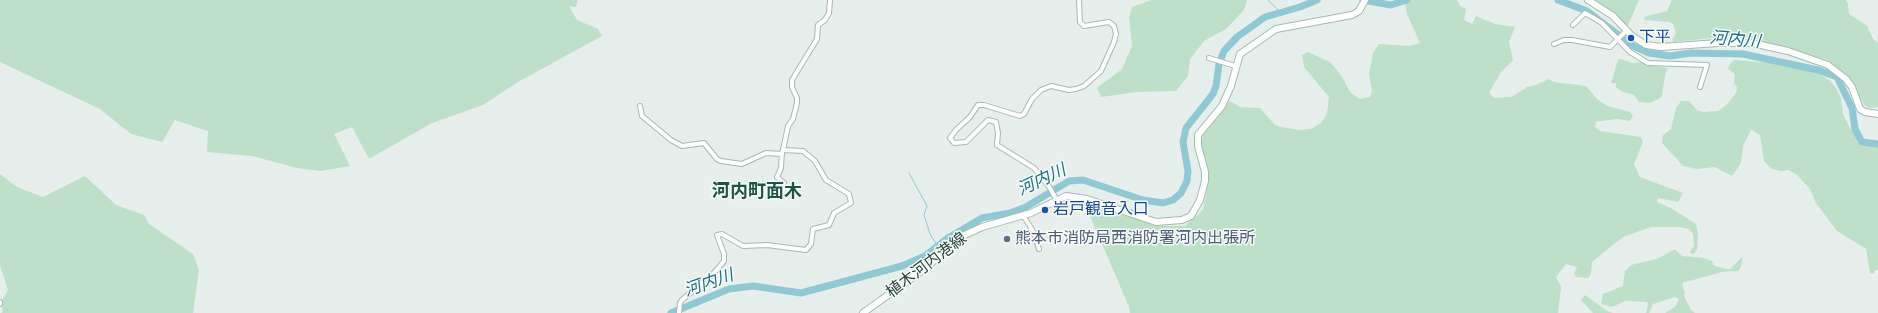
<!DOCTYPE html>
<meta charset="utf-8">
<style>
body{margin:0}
canvas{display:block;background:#e6efeb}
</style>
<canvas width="1878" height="313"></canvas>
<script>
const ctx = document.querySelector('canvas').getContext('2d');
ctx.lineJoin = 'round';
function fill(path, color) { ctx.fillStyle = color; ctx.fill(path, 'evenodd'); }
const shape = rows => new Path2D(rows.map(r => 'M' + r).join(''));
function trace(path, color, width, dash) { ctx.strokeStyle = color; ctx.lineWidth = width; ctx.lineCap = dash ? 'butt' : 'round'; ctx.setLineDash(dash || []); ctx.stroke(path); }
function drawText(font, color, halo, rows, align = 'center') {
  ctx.font = font + ' Jost,"Noto Sans JP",sans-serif'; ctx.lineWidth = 3; ctx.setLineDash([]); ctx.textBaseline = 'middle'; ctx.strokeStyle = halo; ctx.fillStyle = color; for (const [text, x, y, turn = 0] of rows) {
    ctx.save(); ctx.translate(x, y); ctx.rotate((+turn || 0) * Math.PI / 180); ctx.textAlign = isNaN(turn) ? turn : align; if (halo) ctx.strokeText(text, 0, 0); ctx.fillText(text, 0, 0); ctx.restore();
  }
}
const green = shape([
 [0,0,578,0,576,7,569,6,577,20,598,29,602,36,518,82,483,105,432,123,369,159,352,127,334,134,350,166,321,171,297,168,252,156,207,152,208,131,175,120,162,142,131,134,100,109,0,62],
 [1152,0,1247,0,1244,10,1226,29,1204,41,1190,59,1188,76,1176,91,1137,92,1101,97,1097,88,1122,69,1132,46,1129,17,1132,7],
 [1405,0,1457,0,1460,6,1466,9,1464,20,1472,24,1476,16,1495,24,1515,27,1509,42,1513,60,1501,72,1489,93,1494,98,1512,97,1527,87,1533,86,1549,79,1554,82,1586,86,1597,99,1607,106,1630,112,1633,117,1629,121,1618,119,1601,121,1596,122,1595,127,1600,131,1641,137,1643,142,1634,164,1640,177,1683,193,1678,202,1658,198,1657,202,1671,208,1696,224,1698,233,1697,249,1694,254,1689,253,1694,246,1693,234,1689,229,1679,227,1651,227,1623,237,1592,262,1591,274,1588,278,1576,277,1574,273,1577,267,1566,264,1556,277,1561,287,1558,313,1130,313,1129,307,1088,211,1076,207,1077,198,1126,216,1161,226,1185,226,1203,210,1209,179,1201,144,1204,132,1230,101,1240,107,1260,108,1275,125,1281,127,1299,130,1311,129,1321,123,1327,114,1329,97,1304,67,1302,55,1308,52,1330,62,1341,75,1350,92,1359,99,1370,97,1372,91,1369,74,1373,53,1379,44,1409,46,1420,43,1407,14,1404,1],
 [1596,0,1639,0,1627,27],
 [1672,0,1846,0,1848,4,1849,14,1867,26,1873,39,1878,43,1878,107,1869,108,1864,105,1848,75,1828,60,1738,35,1674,42,1672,40,1676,33,1673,24,1669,22,1645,20,1644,17,1667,11],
 [1621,59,1632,63,1640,62,1654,66,1668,68,1665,75,1662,95,1660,98,1650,103,1639,102,1634,95,1623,92,1616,87,1616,83,1611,83,1618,60],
 [1734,60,1787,64,1820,74,1830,81,1836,88,1841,98,1843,114,1850,128,1858,137,1878,145,1878,268,1873,273,1870,273,1866,249,1837,231,1816,203,1810,189,1797,175,1789,170,1781,171,1772,169,1764,161,1760,135,1751,130,1743,146,1741,163,1732,176,1715,167,1697,169,1683,166,1662,143,1663,135,1671,129,1676,108,1681,101,1689,101,1697,110,1703,112,1718,111,1727,104,1736,93,1737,87,1734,83,1735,74,1728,69,1730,64],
 [0,174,17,187,43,197,85,176,116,205,144,215,149,224,193,254,199,270,193,313,2,313,3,299,8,290,0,265],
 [1675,249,1682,256,1704,258,1712,261,1713,264,1715,266,1727,269,1730,269,1743,256,1741,267,1738,271,1722,272,1682,283,1685,293,1684,296,1691,310,1695,313,1665,313,1676,306,1679,299,1675,297,1653,304,1649,313,1646,313,1648,304,1647,302,1625,301,1612,307,1601,304,1603,294,1623,286,1625,271,1631,265,1657,259],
 [1585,295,1607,311,1613,313,1593,313,1581,300]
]);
const stream = shape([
 [1268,0,1280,12],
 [909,173,927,206,924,215,930,234,938,247]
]);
const river = shape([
 [1363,0,1391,5,1407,0],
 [1558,0,1587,11,1633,46,1649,53,1670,56,1691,53,1743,54,1818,70,1837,77,1852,108,1855,129,1862,142,1878,144],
 [671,313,729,289,753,286,801,293,902,266,925,256,948,238,982,218,1010,213,1026,207,1069,181,1083,180,1143,200,1163,203,1173,200,1181,193,1187,181,1188,171,1183,142,1186,128,1213,94,1216,86,1219,64,1224,51,1237,37,1265,17,1300,7,1317,0]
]);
const street = shape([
 [1573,25,1585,13,1602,23,1630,52,1648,63,1707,65,1700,87],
 [1554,44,1564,40,1572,40,1610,47,1627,30],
 [1209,58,1235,66],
 [640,106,642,116,671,140,682,146,704,143,717,159,721,161,742,164,766,153,782,154],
 [782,152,781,168,777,177,784,183],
 [1056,199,1050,188,1034,168,997,145,998,133,996,122,988,120,966,142,954,143,950,138,956,130,970,117,978,105,984,105,1020,116,1024,114,1032,99,1041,90,1051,86,1069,90,1076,89,1084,86,1101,71,1114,42,1116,34,1114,26,1109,22,1084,26,1080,22,1079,0],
 [1023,215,1034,233,1039,249],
 [0,302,0,304],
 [679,313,680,303,682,300,713,274,724,261,724,254,717,235,722,234,743,246,767,245,806,250,811,244,813,229,829,225,834,213,851,203,849,194,826,180,815,161,803,151,783,150,788,126,793,119,797,103,797,98,792,87,792,80,817,39,818,25,825,20,829,13,830,0]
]);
const secondary = shape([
 [1588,0,1613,16,1632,36,1646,45,1661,47,1718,43,1752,43,1788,51,1828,65,1846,79,1852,87,1860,109,1865,112,1878,114],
 [863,313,927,267,958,238,982,227,1031,213,1066,196,1087,199,1156,222,1182,220,1191,216,1200,200,1205,181,1205,172,1198,146,1198,135,1222,106,1231,86,1240,54,1276,29,1352,15,1359,11,1365,0]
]);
const markers = [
 [1631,38,4,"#1a4fb4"],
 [1045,210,4,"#1a4fb4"],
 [1007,239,4,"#5c6f8a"]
];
const transitNames = [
 ["下平",1639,38],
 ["岩戸観音入口",1053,210]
];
const serviceNames = [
 ["熊本市消防局西消防署河内出張所",1015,239]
];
const streetNames = [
 ["植木河内港線",927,266,-37]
];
const waterNames = [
 ["河内川",1735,41,5],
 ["河内川",1042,181,-25],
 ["河内川",709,284,-19]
];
const quarterNames = [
 ["河内町面木",757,193]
];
fill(green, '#bfe0c8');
trace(stream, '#8ec9d4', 1);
trace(river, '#8ec9d4', 7);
trace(street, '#a8b8b2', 6);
trace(secondary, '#a4bbb3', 8);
trace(street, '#fff', 4);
trace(secondary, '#fff', 6);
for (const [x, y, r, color] of markers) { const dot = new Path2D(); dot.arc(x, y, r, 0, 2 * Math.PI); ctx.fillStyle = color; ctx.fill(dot); trace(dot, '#f7fbf9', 1.5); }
drawText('16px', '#164399', '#f7fbf9', transitNames, 'left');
drawText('16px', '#4e5e75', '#f7fbf9', serviceNames, 'left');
drawText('16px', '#24423a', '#f7fbf9', streetNames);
drawText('italic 17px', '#1c6f80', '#f7fbf9', waterNames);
drawText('bold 18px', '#1f5548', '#f7fbf9', quarterNames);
</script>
